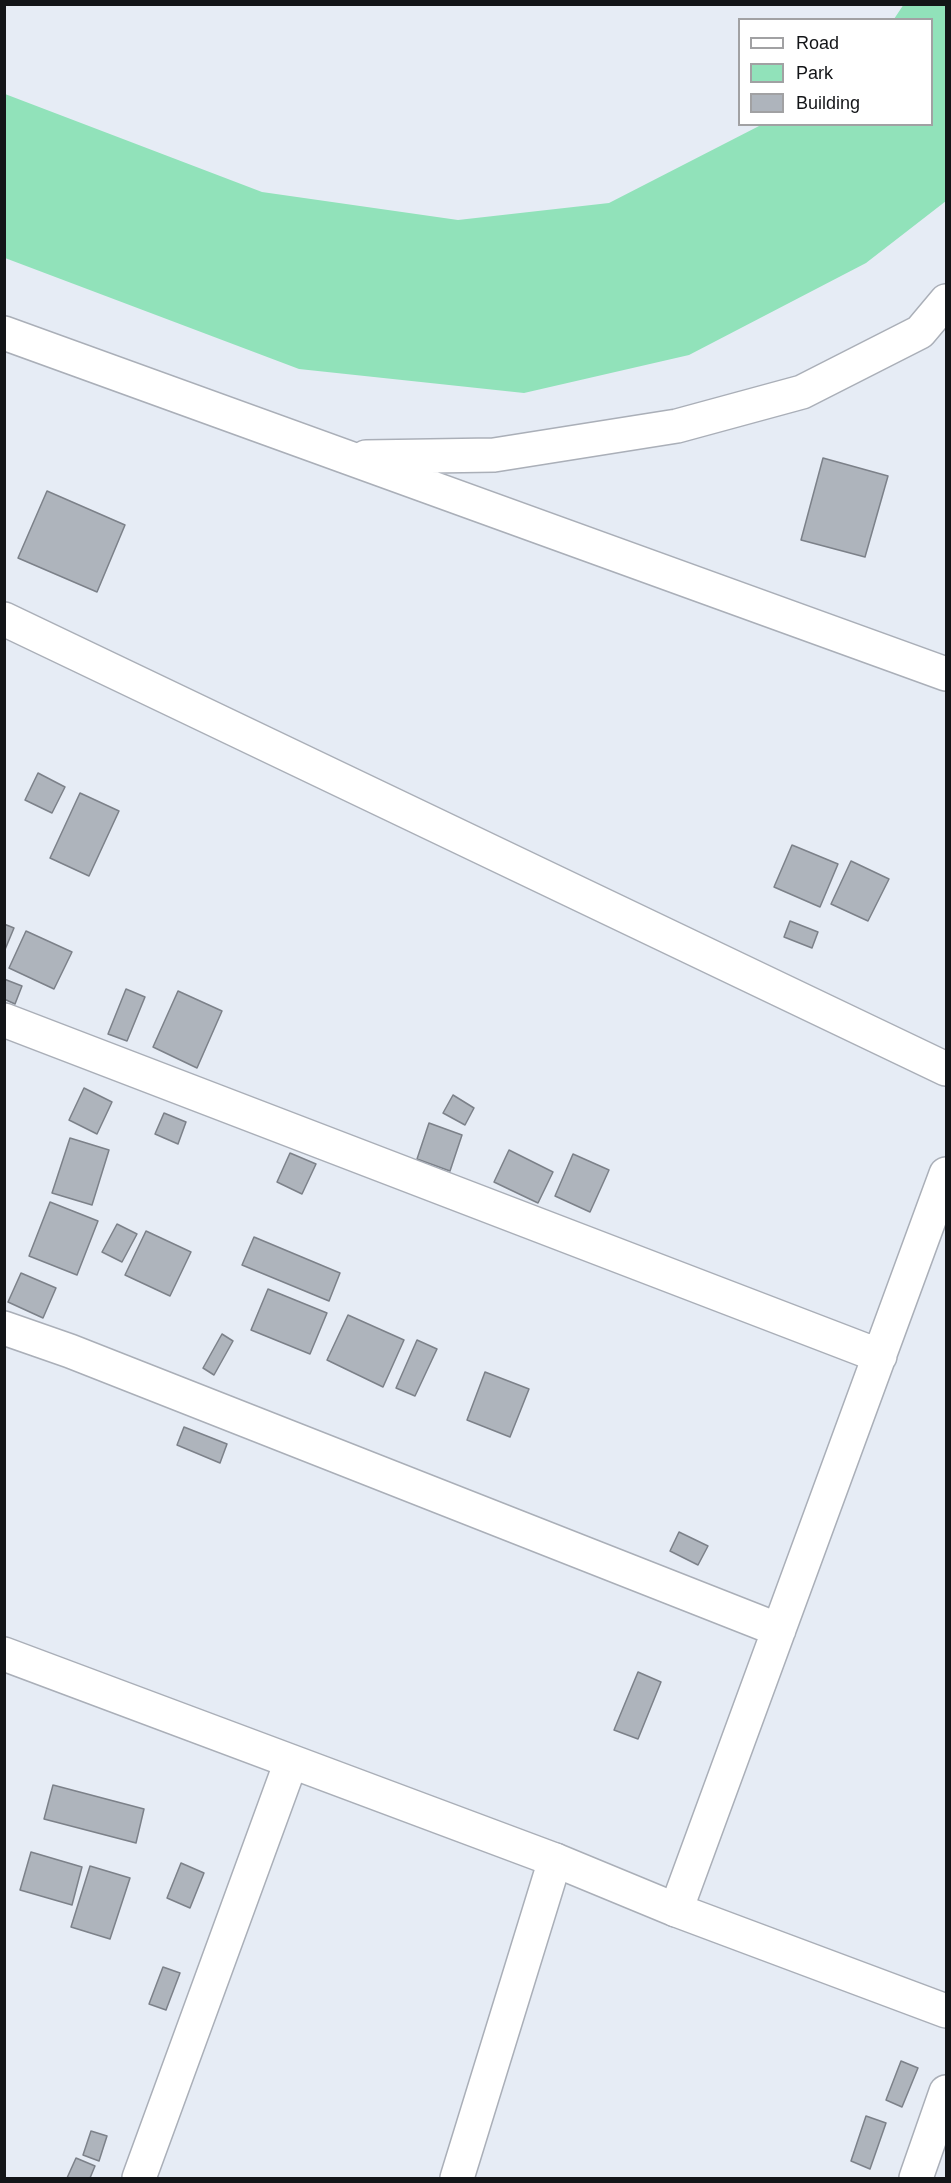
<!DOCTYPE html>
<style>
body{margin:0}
#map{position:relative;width:951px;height:2183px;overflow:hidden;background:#e6ecf5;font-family:Helvetica,sans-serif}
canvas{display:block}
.frame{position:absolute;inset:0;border:6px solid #131518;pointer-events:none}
.legend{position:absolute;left:738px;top:18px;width:195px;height:108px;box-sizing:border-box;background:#fff;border:2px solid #a1a1a3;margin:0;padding:8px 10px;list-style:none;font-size:18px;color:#131518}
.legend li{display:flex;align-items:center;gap:12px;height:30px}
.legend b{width:30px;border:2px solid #a1a1a3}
</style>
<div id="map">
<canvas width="951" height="2183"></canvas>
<div class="frame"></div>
<ul class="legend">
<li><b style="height:8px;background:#fff"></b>Road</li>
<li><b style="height:16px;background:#91e2ba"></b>Park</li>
<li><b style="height:16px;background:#aeb4bc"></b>Building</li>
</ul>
</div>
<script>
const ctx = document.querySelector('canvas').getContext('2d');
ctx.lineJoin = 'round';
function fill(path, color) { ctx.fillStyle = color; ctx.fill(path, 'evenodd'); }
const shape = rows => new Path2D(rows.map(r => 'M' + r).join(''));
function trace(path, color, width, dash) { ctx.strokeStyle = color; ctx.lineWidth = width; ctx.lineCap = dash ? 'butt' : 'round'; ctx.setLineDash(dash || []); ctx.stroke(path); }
const green = shape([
 [904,4,946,5,946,201,866,263,689,355,524,393,299,369,5,258,5,94,262,192,458,220,609,203,761,125,932,124,932,20,894,19]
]);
const building = shape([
 [823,458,888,476,865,557,801,540,823,458],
 [47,491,125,525,97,592,18,558,47,491],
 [38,773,65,787,52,813,25,800,38,773],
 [80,793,119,811,89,876,50,858,80,793],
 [792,845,838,864,820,907,774,887,792,845],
 [851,861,889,879,868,921,831,904,851,861],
 [790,921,818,932,812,948,784,937,790,921],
 [4,924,14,928,4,952,4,924],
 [26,931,72,952,54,989,9,968,26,931],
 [4,979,22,986,15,1004,4,999,4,979],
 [126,989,145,997,127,1041,108,1034,126,989],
 [178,991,222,1011,197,1068,153,1047,178,991],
 [84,1088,112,1102,97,1134,69,1120,84,1088],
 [453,1095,474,1108,465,1125,443,1113,453,1095],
 [164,1113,186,1122,178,1144,155,1134,164,1113],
 [429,1123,462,1135,450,1171,417,1159,429,1123],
 [70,1138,109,1150,92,1205,52,1193,70,1138],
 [509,1150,553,1172,538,1203,494,1182,509,1150],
 [290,1153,316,1164,302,1194,277,1182,290,1153],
 [573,1154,609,1170,590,1212,555,1196,573,1154],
 [50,1202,98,1221,77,1275,29,1256,50,1202],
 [117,1224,137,1234,122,1262,102,1252,117,1224],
 [146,1231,191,1252,170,1296,125,1275,146,1231],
 [254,1237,340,1273,329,1301,242,1265,254,1237],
 [21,1273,56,1288,43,1318,8,1302,21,1273],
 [268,1289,327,1313,310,1354,251,1330,268,1289],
 [348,1315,404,1340,383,1387,327,1360,348,1315],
 [222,1334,233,1341,214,1375,203,1368,222,1334],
 [417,1340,437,1349,415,1396,396,1388,417,1340],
 [485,1372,529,1389,510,1437,467,1420,485,1372],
 [184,1427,227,1444,220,1463,177,1445,184,1427],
 [679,1532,708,1546,698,1565,670,1551,679,1532],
 [638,1672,661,1682,638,1739,614,1730,638,1672],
 [53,1785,144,1809,136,1843,44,1819,53,1785],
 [31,1852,82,1867,72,1905,20,1890,31,1852],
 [181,1863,204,1873,190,1908,167,1898,181,1863],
 [90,1866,130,1878,110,1939,71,1927,90,1866],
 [163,1967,180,1973,166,2010,149,2004,163,1967],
 [901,2061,918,2068,902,2107,886,2100,901,2061],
 [866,2116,886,2123,870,2169,851,2161,866,2116],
 [91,2131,107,2136,99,2161,83,2155,91,2131],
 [76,2158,95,2166,90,2178,67,2178,76,2158]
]);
const minor = shape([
 [4,333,946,674],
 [366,457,494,455,677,426,802,392,920,332,946,301],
 [4,619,946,1069],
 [4,1020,880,1356],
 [4,1328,70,1351,779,1630],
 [676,1910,946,1174],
 [139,2178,291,1762],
 [457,2178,555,1860],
 [916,2178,946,2092]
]);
const highway = shape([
 [4,1654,555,1860,676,1910,946,2011]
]);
fill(green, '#91e2ba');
fill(building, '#aeb4bc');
trace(building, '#7c8189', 1.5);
trace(minor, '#aaafb8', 36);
trace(highway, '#aaafb8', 36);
trace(minor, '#fff', 33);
trace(highway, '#fff', 33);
</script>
